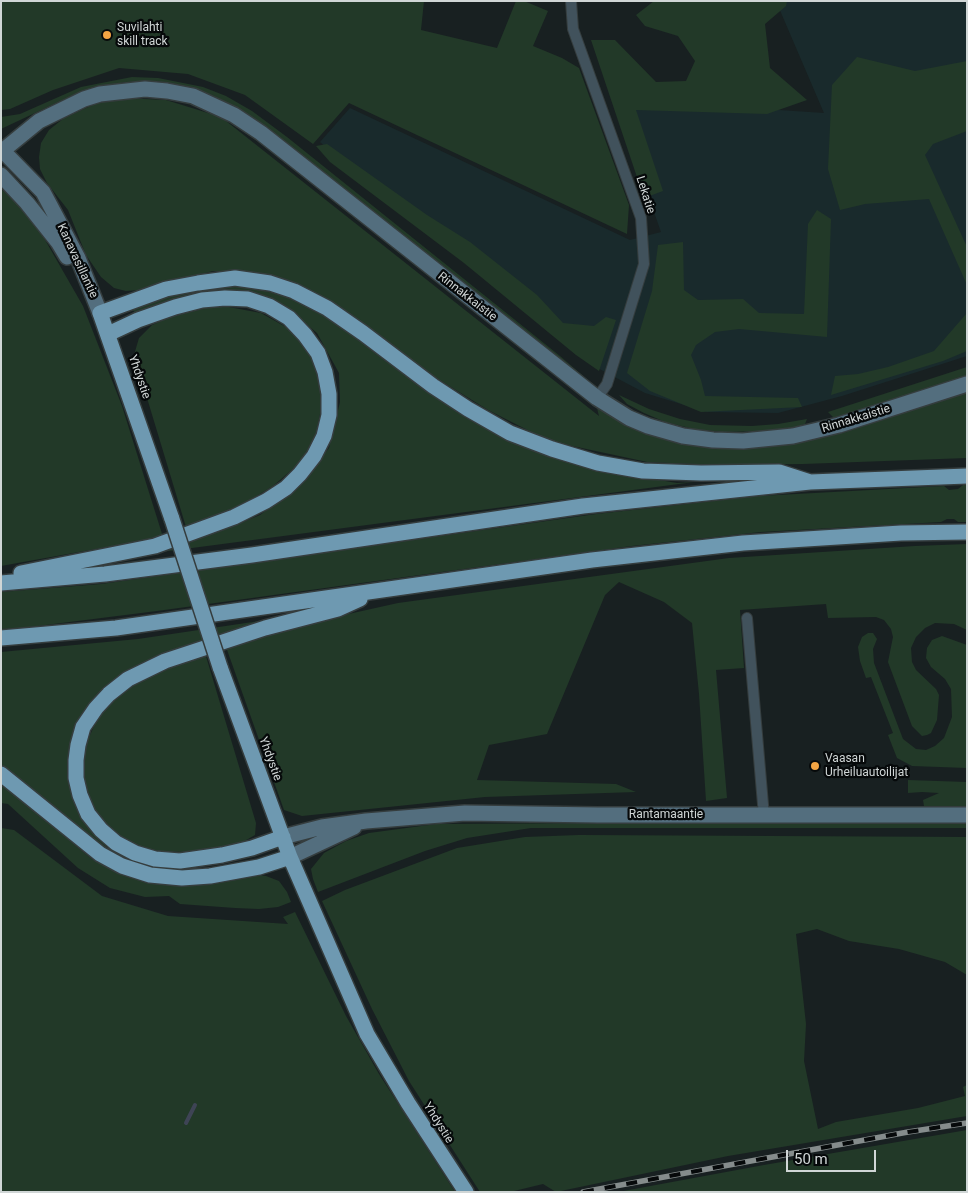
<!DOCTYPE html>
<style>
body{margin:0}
#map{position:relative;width:968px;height:1193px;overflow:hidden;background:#182021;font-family:Roboto,sans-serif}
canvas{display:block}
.frame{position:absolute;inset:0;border:2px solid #d0d6d6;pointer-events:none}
.scale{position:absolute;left:786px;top:1150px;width:90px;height:22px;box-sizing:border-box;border:2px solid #d0d6d6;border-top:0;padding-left:6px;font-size:15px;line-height:18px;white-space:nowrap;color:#d0d6d6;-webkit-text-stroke:4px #06090a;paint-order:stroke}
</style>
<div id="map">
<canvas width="968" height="1193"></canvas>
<div class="frame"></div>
<div class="scale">50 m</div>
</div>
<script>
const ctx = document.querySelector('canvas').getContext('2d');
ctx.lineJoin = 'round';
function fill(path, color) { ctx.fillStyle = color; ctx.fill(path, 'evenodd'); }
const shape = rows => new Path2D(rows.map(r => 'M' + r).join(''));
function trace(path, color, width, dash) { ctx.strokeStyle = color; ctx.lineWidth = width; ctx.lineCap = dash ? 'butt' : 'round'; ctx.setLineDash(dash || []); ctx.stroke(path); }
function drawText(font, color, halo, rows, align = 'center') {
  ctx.font = font + ' Roboto,sans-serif'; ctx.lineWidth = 4.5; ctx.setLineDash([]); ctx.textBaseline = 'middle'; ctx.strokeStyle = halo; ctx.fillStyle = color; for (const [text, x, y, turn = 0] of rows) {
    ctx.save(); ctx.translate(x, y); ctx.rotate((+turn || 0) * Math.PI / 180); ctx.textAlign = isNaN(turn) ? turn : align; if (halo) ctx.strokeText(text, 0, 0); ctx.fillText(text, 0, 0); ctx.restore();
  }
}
const built = shape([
 [776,1,967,1,967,356,842,396,778,413,707,412,645,393,590,364,320,142,350,108,630,240,661,232,614,99,824,113]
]);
const green = shape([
 [1,1,424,1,421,30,497,48,516,1,524,1,548,11,533,46,562,58,579,68,629,205,627,234,349,103,313,144,245,95,188,74,119,68,53,90,10,109,1,110],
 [654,1,787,1,786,6,765,24,770,68,807,100,767,114,636,110,663,191,644,198,591,40,615,40,656,82,686,81,695,61,678,36,645,26,636,15],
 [857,57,915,71,967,61,967,131,933,144,925,155,967,247,967,285,929,199,865,204,840,210,828,169,832,85],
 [132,77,158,78,203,87,226,96,252,111,287,137,560,356,589,381,574,372,281,139,250,116,212,95,157,81,126,82,99,87,71,96,1,129,1,117,20,114,81,87],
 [123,98,166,100,221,117,599,416,597,408,666,437,710,447,765,447,819,438,845,432,967,392,967,458,803,464,717,465,647,462,549,441,488,410,430,374,352,315,305,290,259,273,213,271,139,290,126,291,114,288,101,277,86,255,68,210,47,183,40,169,39,157,41,143,49,130,64,118,97,103],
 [327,144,427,215,470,242,537,295,563,323,594,326,606,317,616,320,599,371,576,355,464,263,330,162,316,146],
 [1,189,16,202,44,238,83,306,122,406,163,537,1,566],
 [817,210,831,219,827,337,739,329,715,332,696,345,691,355,701,380,705,396,798,398,802,407,701,412,650,391,627,373,652,291,658,245,683,242,684,290,698,300,743,299,759,313,804,314,808,224],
 [245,285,301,301,337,324,411,380,466,418,543,454,594,469,677,483,694,482,154,553,218,532,260,515,300,484,329,448,340,402,339,373,317,333,282,304,234,290,192,295,136,314,131,308,181,292,214,286],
 [218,305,261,313,293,331,310,352,318,372,322,404,316,434,301,462,273,486,237,508,186,527,134,355,139,338,152,325,170,317],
 [967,313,967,351,943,361,831,395,835,376,858,374,888,367,934,351],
 [967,367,967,377,840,419,834,418,828,412],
 [619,395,649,409,680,419,710,425,752,426,778,424,807,419,805,424,789,429,767,431,722,432,694,429,665,422,644,413,627,404],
 [963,485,967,485,967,522,958,522,954,519,947,519,941,522,761,532,632,546,157,611,22,628,1,629,1,592,101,584,596,514,759,496,944,486,949,490,958,489],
 [967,544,967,630,954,624,935,623,925,628,916,637,911,648,912,662,916,670,936,689,939,695,937,720,931,733,927,735,922,736,912,726,888,662,893,637,891,629,884,620,876,617,828,618,826,604,740,610,744,668,716,670,727,798,706,801,699,694,692,623,664,602,619,582,605,595,547,734,489,745,477,780,616,784,636,792,485,797,302,816,284,810,226,647,299,625,398,603,729,558,915,546],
 [266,620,105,688,70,746,92,828,112,854,91,841,46,801,1,765,1,652,138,639],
 [868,633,873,633,877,639,873,649,874,663,903,739,916,749,926,750,935,746,944,738,952,717,951,689,945,679,931,667,926,658,927,648,932,640,942,636,967,645,967,768,912,766,897,758,888,735,893,733,871,677,866,678,860,661,858,647,862,637],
 [205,653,256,823,255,835,234,847,189,852,143,851,114,833,94,812,81,778,85,746,102,709,142,679],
 [908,780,967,782,967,806,924,806,923,800,939,793,922,792,908,793],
 [1,784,92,859,118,873,159,884,189,886,251,874,266,876,279,881,287,892,291,902,278,907,259,909,235,908,180,904,169,896,145,897,110,888,78,868,8,804,1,803],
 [967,821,967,828,531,828,467,838,425,851,318,892,313,879,311,869,324,853,346,841,369,833,436,824],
 [1,828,14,830,102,896,168,916,288,924,283,917,295,912,346,1016,379,1074,455,1192,1,1192],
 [579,835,967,837,967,975,945,962,899,949,849,941,817,929,796,934,806,1024,804,1061,818,1129,836,1122,918,1108,965,1096,963,1087,967,1085,967,1116,728,1156,556,1192,543,1184,510,1192,480,1192,409,1081,372,1009,322,901,345,890,457,848,525,837],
 [967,1130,967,1192,618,1192,764,1165]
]);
const stream = shape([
 [186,1123,195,1105]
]);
const street = shape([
 [571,1,573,29,641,218,644,264,607,384,597,398],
 [747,618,764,816]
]);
const secondary = shape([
 [1,149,43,192,78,258,100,313],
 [1,152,39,121,84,99,100,94,145,89,167,91,193,96,234,115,261,133,597,398,629,418,648,426,683,436,713,440,743,441,793,436,839,425,967,384],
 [1,175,27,203,58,242,67,257],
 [283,837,322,827,366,821,465,813,598,815,967,815],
 [290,857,354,827]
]);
const highway = shape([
 [172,519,100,313,166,289,198,283,235,278,270,283,294,291,327,308,363,333,433,386,468,409,510,433,552,449,598,463,643,471,701,473,779,472,810,482],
 [21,573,155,546,234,517,266,501,286,488,300,474,314,456,324,436,329,415,329,394,325,372,318,353,305,335,289,318,269,306,248,299,225,298,202,300,175,307,138,320,108,334],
 [1,583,105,574,252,555,583,506,810,482,967,476],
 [1,638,116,628,592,560,743,543,901,533,967,532],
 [220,667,290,857,367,1034,408,1103,466,1192],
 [1,774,100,854,122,866,150,875,182,878,210,876,259,867,290,857],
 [283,837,252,848,222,855,180,861,155,859,135,853,116,843,101,830,88,814,80,795,76,778,76,760,78,745,83,727,96,708,109,694,128,679,165,661,265,628,338,609,360,599]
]);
const rail = shape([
 [583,1192,908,1132,967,1123]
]);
const highwayBridge = shape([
 [172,519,220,667]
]);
const markers = [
 [107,35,5,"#f3a443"],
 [815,766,5,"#f3a443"]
];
const poiNames = [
 ["Suvilahti",117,28],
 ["skill track",117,42],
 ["Vaasan",825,759],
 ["Urheiluautoilijat",825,773]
];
const streetNames = [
 ["Lekatie",645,195,72],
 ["Kanavasillantie",77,261,65],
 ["Rinnakkaistie",467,297,38],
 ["Yhdystie",139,377,71],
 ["Rinnakkaistie",856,419,-17],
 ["Yhdystie",270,759,70],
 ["Rantamaantie",666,815],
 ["Yhdystie",438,1123,58]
];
fill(built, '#192a2c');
fill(green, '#223928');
trace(stream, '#3e4455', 4);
trace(street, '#353d3e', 12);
trace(secondary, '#353d3e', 18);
trace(highway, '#353d3e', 18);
trace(street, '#41525c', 10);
trace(secondary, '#536e7e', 15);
trace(highway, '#6e99b1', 15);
trace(rail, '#858c8c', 5.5);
trace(rail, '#06090a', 4, [11]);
trace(highwayBridge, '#353d3e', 18, []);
trace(highwayBridge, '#6e99b1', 15);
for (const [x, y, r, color] of markers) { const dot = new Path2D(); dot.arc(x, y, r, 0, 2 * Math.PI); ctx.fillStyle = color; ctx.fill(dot); trace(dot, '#06090a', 2); }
drawText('12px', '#d0d6d6', '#06090a', poiNames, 'left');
drawText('12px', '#d0d6d6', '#06090a', streetNames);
</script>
